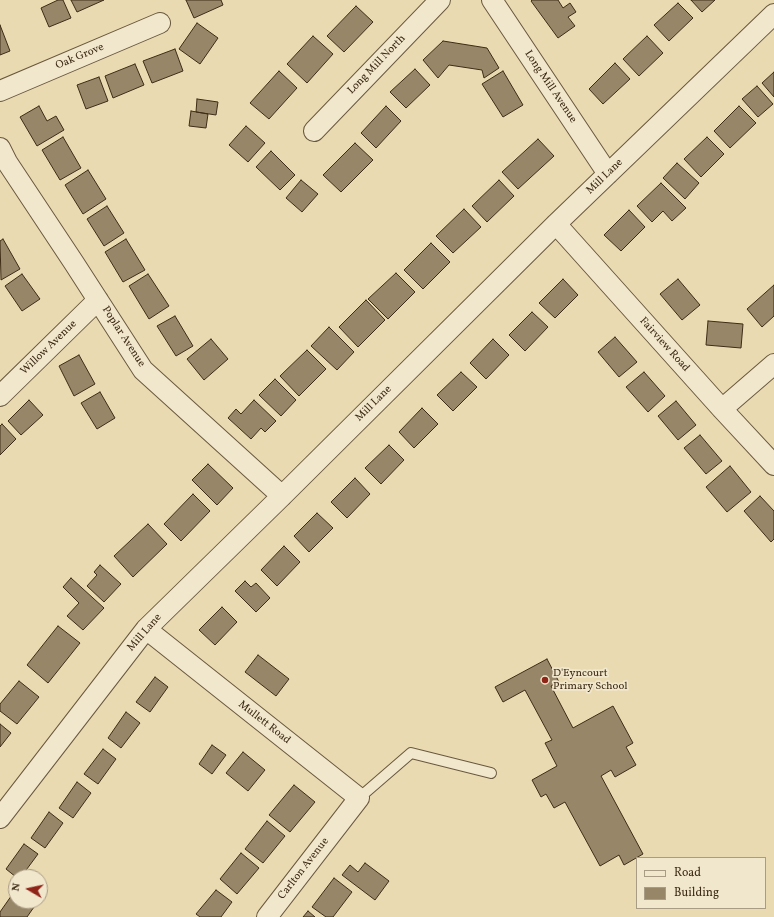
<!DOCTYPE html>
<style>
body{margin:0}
#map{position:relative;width:774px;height:917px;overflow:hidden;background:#eadab2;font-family:Vollkorn,serif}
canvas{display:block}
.legend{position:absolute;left:636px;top:857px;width:130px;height:52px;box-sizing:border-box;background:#f1e7cd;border:1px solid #a99c84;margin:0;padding:5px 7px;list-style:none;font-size:12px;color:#3e2c16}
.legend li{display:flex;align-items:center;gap:8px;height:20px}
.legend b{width:20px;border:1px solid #a99c84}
.north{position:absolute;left:8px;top:869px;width:40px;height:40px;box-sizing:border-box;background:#f1e7cd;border:1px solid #a99c84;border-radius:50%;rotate:279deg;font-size:11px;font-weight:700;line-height:16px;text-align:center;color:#3e2c16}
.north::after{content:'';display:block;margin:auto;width:14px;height:18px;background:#8f2418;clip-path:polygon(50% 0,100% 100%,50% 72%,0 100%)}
</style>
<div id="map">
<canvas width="774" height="917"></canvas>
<ul class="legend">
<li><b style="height:5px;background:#f1e7cd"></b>Road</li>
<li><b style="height:11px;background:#978667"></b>Building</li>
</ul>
<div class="north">N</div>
</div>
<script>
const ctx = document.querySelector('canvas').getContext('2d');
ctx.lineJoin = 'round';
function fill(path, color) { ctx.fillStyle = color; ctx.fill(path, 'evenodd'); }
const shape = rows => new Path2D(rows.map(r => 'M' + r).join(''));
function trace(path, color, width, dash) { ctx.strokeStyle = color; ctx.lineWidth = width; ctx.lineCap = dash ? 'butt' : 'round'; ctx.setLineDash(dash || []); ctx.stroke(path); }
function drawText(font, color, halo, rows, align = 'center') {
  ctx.font = font + ' Vollkorn,serif'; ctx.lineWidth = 3.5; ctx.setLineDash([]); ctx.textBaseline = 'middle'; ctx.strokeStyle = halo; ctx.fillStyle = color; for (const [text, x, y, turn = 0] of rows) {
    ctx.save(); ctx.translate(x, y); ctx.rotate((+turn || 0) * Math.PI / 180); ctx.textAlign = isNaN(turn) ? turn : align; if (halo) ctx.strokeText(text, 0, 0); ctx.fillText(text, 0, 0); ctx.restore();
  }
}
const building = shape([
 [58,0,63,0,71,18,49,27,41,8,58,0],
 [71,0,104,0,77,12,71,0],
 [186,0,221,0,223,5,194,18,186,0],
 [532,0,558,0,563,8,570,3,576,12,568,17,575,26,558,38,531,1,532,0],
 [691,0,715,0,702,12,691,0],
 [678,3,693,18,669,41,654,25,678,3],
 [356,6,373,22,344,52,327,36,356,6],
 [197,23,218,38,200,64,179,49,197,23],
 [0,25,10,51,0,55,0,25],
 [313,36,333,54,307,83,287,64,313,36],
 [647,36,663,53,639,76,623,59,647,36],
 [443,41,487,48,499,68,484,78,482,70,449,65,438,78,423,60,443,41],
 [175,49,183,71,152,83,143,61,175,49],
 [615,63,630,79,603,104,589,89,615,63],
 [135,64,144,85,113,98,105,76,135,64],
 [415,69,430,85,406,108,390,92,415,69],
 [279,71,297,88,269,119,250,103,279,71],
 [503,71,523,105,503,117,482,84,503,71],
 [774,72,774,97,762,83,774,72],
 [99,77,108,101,86,109,77,85,99,77],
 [757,86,773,104,758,117,742,99,757,86],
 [197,99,218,102,216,115,196,112,197,99],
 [39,106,47,121,56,116,64,130,37,146,20,117,39,106],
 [386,106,401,121,376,148,361,133,386,106],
 [739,106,756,123,730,148,714,131,739,106],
 [191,111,208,114,206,128,189,126,191,111],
 [246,126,265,143,248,162,229,145,246,126],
 [63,137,81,168,60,180,42,150,63,137],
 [707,137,724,154,701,177,684,159,707,137],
 [538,139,554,156,518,189,502,172,538,139],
 [355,143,373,160,341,192,323,175,355,143],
 [271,151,295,175,280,190,256,167,271,151],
 [677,163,699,183,685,199,663,178,677,163],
 [88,170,106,199,83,214,65,185,88,170],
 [301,180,318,194,302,212,286,198,301,180],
 [499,180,514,196,487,222,472,206,499,180],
 [661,183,686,208,672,221,663,211,652,222,637,206,661,183],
 [107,206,124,233,104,246,87,219,107,206],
 [464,209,481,227,453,253,436,236,464,209],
 [629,210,645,227,621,251,604,235,629,210],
 [3,239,20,269,1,280,0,241,3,239],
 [126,239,145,270,123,282,105,252,126,239],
 [431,243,450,262,423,289,404,270,431,243],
 [396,273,415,292,388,319,368,299,396,273],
 [22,274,40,299,22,311,5,286,22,274],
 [148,274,169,306,149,319,129,286,148,274],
 [563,279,578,295,555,318,539,303,563,279],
 [678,279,700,305,682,320,660,294,678,279],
 [774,285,774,316,762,327,747,309,774,285],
 [366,300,385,320,358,347,339,327,366,300],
 [532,312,548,327,525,351,509,335,532,312],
 [175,316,193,346,176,356,157,326,175,316],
 [708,321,743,324,741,348,706,345,708,321],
 [329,327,354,352,337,370,311,346,329,327],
 [615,337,637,362,619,377,598,352,615,337],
 [211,339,228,359,204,380,187,359,211,339],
 [493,339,509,355,486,379,470,363,493,339],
 [307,350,326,369,299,396,280,376,307,350],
 [79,355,95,384,74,396,59,366,79,355],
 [461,372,477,387,453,411,437,395,461,372],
 [644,372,665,396,648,412,626,387,644,372],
 [275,379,296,400,281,416,259,395,275,379],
 [100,392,115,418,97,429,81,403,100,392],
 [29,400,43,415,21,435,8,421,29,400],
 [254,400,276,421,265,432,261,428,251,439,228,418,236,409,241,414,254,400],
 [676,401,696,425,678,440,658,416,676,401],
 [422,408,438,424,414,448,399,432,422,408],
 [2,424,16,439,0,455,0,426,2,424],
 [700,435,722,461,706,474,684,448,700,435],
 [389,445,404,460,381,484,365,468,389,445],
 [208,464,233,488,217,505,192,480,208,464],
 [730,466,751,492,727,512,706,487,730,466],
 [355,478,370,494,347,518,331,502,355,478],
 [193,494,210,511,181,541,164,524,193,494],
 [760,496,774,511,774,539,771,542,744,511,760,496],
 [317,513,333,528,309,552,294,536,317,513],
 [148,524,167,544,133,577,114,556,148,524],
 [284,546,300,562,277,586,261,570,284,546],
 [100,565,121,584,104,602,87,586,97,575,94,572,100,565],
 [71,578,104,608,83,630,67,616,79,603,63,587,71,578],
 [245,581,251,587,256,583,270,598,256,612,235,591,245,581],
 [222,607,237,622,215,645,199,630,222,607],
 [58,626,80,643,48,683,27,665,58,626],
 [258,655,289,679,276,696,245,672,258,655],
 [547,659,559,682,551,686,573,728,613,706,633,743,626,747,636,765,615,777,611,770,601,776,643,854,624,865,619,855,600,866,565,802,554,808,546,794,541,797,532,780,557,766,545,743,552,740,525,690,503,702,495,687,547,659],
 [155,677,168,687,150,712,136,702,155,677],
 [19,681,39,697,17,724,0,711,0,704,19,681],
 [126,712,140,723,121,748,108,738,126,712],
 [0,724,11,733,0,747,0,724],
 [212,745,226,755,212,774,199,764,212,745],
 [103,749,116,759,98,784,84,774,103,749],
 [243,752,265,770,248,791,226,773,243,752],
 [77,782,91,793,73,818,59,808,77,782],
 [294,785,315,802,290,832,269,815,294,785],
 [49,812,63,823,45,848,31,838,49,812],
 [267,821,285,836,263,863,245,849,267,821],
 [24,844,38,854,21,877,16,877,6,869,24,844],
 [241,853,259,868,237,894,220,879,241,853],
 [365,863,389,881,375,900,342,875,350,865,358,872,365,863],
 [334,878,352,892,333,917,326,917,312,907,334,878],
 [216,890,232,902,221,917,200,917,196,914,216,890],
 [14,892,16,894,16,901,26,901,34,907,27,917,0,917,0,912,14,892],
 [308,911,315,917,303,917,308,911]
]);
const lane = shape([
 [359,798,411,753,491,773]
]);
const street = shape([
 [492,0,608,174],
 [0,91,160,23],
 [314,131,440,0],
 [0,148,7,162,74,263,143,370,282,496],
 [556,224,722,409,774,465],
 [0,396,98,300],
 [722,409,774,364],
 [146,629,359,798,267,917],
 [0,818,146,629,282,496,556,224,774,14]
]);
const markers = [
 [545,680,4,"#8f2418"]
];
const streetNames = [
 ["Oak Grove",80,57,-23],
 ["Long Mill North",377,65,-46],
 ["Long Mill Avenue",550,87,56],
 ["Mill Lane",605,177,-44],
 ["Poplar Avenue",123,337,57],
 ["Fairview Road",664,345,48],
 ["Willow Avenue",49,348,-44],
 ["Mill Lane",374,404,-45],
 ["Mill Lane",145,633,-49],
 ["Mullett Road",264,723,38],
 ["Carlton Avenue",304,869,-52]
];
const poiNames = [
 ["D'Eyncourt",553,674],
 ["Primary School",553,687]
];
fill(building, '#978667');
trace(building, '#3e2c16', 1);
trace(lane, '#69583d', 12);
trace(street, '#69583d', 22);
trace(lane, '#f1e7cd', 10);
trace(street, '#f1e7cd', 20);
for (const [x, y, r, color] of markers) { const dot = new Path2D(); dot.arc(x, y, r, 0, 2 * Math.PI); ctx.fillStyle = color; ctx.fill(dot); trace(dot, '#f1e7cd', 1.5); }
drawText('11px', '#3e2c16', '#f1e7cd', streetNames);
drawText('11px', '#3e2c16', '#f1e7cd', poiNames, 'left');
</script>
